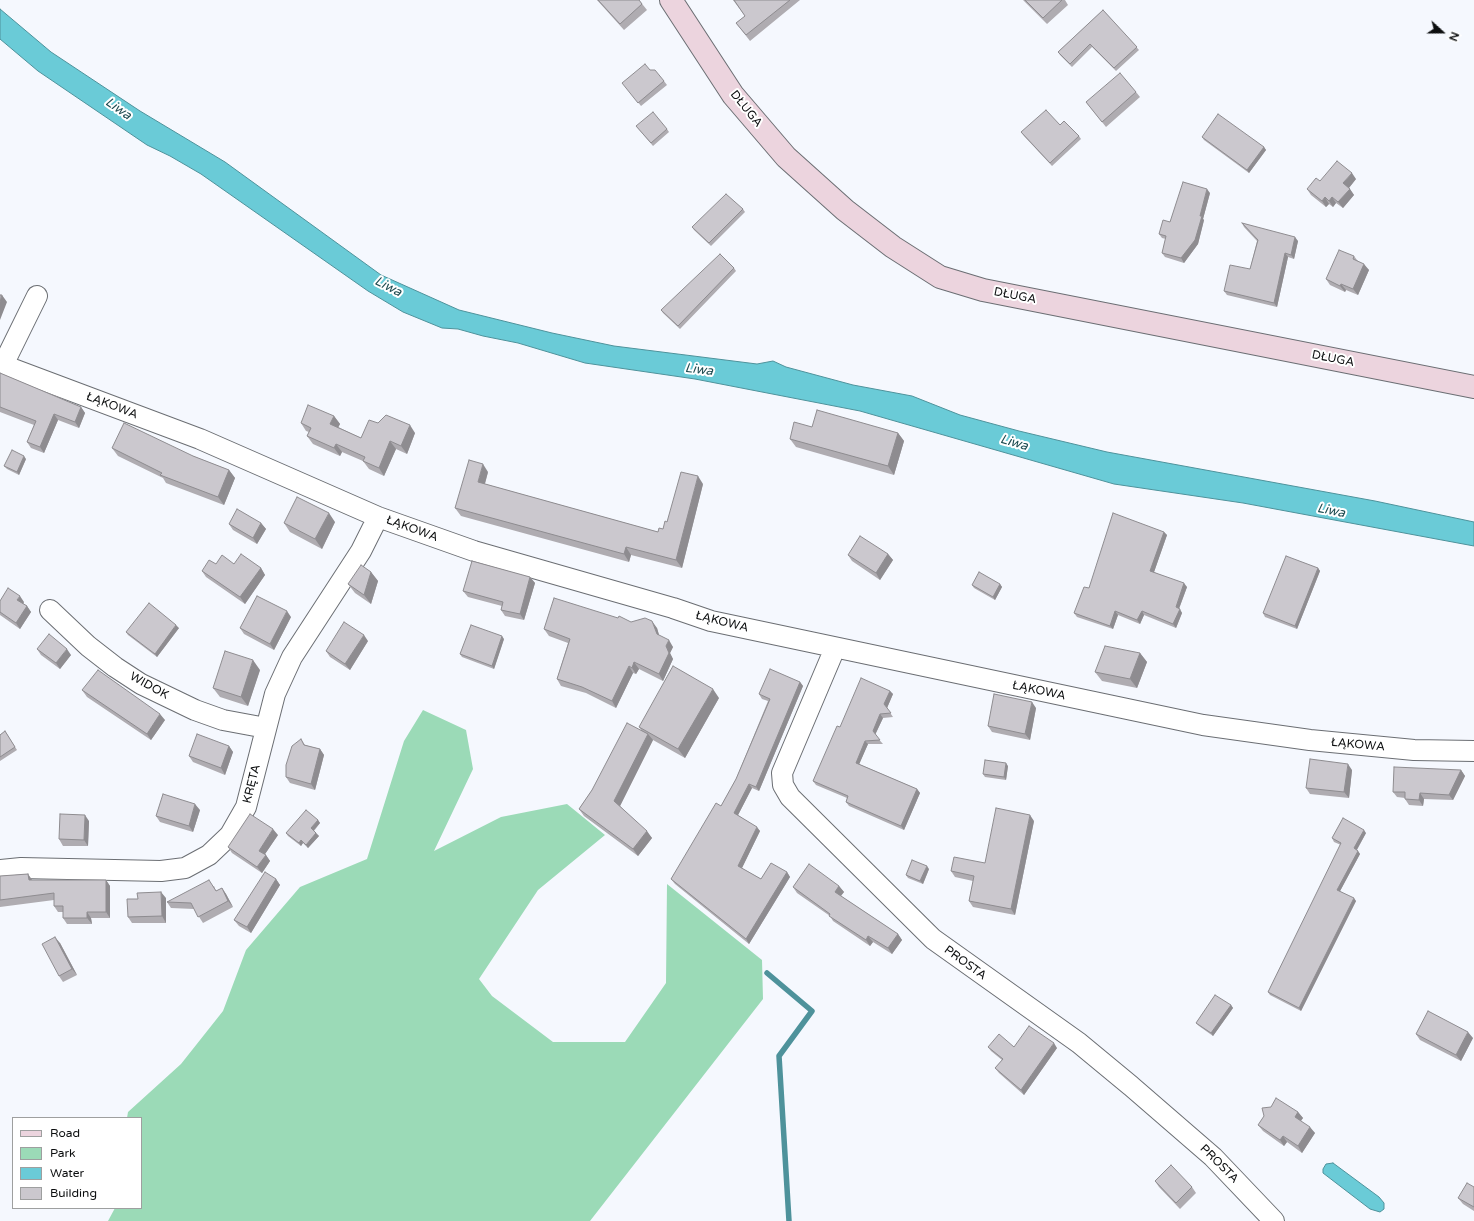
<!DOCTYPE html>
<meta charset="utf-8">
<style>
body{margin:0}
#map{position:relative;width:1474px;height:1221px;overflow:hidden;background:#f5f8fe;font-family:"Varela Round",sans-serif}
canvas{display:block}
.legend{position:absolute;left:12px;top:1117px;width:130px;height:92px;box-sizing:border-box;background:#fff;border:1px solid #9e9f9f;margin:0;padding:5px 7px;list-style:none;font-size:12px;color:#0c0e0f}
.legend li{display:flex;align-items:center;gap:8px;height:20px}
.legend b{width:20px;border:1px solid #9e9f9f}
.north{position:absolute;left:1422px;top:12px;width:40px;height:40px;-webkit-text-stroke:3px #fff;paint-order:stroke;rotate:111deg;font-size:11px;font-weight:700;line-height:16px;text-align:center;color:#0c0e0f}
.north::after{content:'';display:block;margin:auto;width:14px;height:18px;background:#0c0e0f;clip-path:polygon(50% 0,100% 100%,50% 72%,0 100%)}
</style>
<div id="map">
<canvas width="1474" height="1221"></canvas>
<ul class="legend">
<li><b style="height:5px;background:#ecd4de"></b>Road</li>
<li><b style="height:11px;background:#9bdab7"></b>Park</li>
<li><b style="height:11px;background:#6acbd7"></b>Water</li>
<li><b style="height:11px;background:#cbc8ce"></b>Building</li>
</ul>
<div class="north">N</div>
</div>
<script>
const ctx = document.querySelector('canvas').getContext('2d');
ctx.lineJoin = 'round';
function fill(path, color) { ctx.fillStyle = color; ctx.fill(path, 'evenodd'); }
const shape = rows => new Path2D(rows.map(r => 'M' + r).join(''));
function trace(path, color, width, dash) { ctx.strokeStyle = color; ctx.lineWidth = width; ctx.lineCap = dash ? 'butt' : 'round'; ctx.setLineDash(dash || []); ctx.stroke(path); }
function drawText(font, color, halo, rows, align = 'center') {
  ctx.font = font + ' "Varela Round",sans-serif'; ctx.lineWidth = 4; ctx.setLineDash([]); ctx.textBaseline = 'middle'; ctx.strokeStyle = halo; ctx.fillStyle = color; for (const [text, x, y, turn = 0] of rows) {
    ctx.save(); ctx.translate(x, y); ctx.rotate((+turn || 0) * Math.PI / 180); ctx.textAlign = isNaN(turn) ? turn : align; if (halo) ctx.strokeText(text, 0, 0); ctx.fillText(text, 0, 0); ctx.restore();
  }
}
const green = shape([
 [423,710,466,730,473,769,434,851,501,817,567,804,605,835,538,890,479,979,492,996,553,1042,625,1042,666,983,667,884,762,960,763,999,590,1221,108,1221,115,1208,141,1208,141,1118,127,1118,128,1112,181,1064,223,1011,246,950,300,887,367,859,404,741]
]);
const water = shape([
 [0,9,51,52,140,111,225,162,381,275,459,310,552,333,614,346,757,364,773,361,786,367,853,385,912,396,960,415,1019,431,1107,452,1375,501,1474,522,1474,546,1243,503,1114,484,860,411,695,379,585,363,518,343,483,336,458,329,442,328,403,312,368,291,201,174,170,156,147,145,38,71,0,39,0,9],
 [1333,1163,1379,1197,1384,1203,1384,1209,1380,1212,1370,1209,1323,1173,1323,1169,1326,1164,1333,1163]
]);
const stream = shape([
 [767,973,812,1011,779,1056,789,1221]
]);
const street = shape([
 [0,364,200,439,378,517,474,551,673,608,711,621,1203,725,1310,740,1414,750,1474,751],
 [3,365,37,296],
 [50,610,88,646,115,667,141,684,195,710,223,720,266,728],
 [835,648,782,773,783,785,790,797,933,939,1079,1043,1131,1086,1213,1157,1274,1221],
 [0,870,21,868,161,871,185,868,209,855,230,835,246,807,275,694,292,657,361,551,378,517]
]);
const secondary = shape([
 [671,0,733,95,786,157,845,210,893,247,940,277,983,290,1474,387]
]);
const wall = shape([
 [597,0,639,0,647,10,624,30],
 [733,0,800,0,750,41,736,23,745,16],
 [1023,0,1065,0,1068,5,1047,24],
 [1103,10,1139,50,1116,71,1092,47,1072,67,1060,55,1058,52],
 [650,70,664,81,667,85,641,106,625,86],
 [1136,92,1140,97,1106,127,1086,102],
 [1060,125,1079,136,1081,139,1052,166,1024,136,1021,132],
 [636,126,667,129,669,132,653,146],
 [1202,137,1264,147,1266,150,1249,173,1204,140],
 [1356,179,1349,188,1354,195,1343,208,1336,203,1333,207,1329,204,1326,207,1311,195,1307,189,1320,181],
 [1210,193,1203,219,1204,220,1198,244,1184,263,1165,257,1162,253,1166,239,1162,238,1159,234,1170,222],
 [743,209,745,212,711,246,694,230,692,227],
 [1242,223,1298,241,1294,259,1288,257,1277,307,1227,295,1224,291,1250,269,1257,241,1244,227],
 [1354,256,1357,260,1369,270,1358,295,1346,290,1345,292,1330,285,1326,279],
 [734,268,736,271,680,329,663,313,661,310],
 [0,373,81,407,85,413,79,428,58,420,44,453,31,448,27,442,34,425,0,412],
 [334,416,340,424,338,427,361,438,378,423,415,433,407,454,396,449,384,476,369,469,363,461,342,452,340,456,313,444,307,436,309,432,306,431,301,423],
 [812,427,898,433,904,441,894,475,796,447,790,439],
 [112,448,193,456,229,470,235,478,224,505,166,483,163,478,118,456],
 [26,459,19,475,7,469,4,466],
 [488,472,485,484,658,532,663,529,667,522,703,484,682,568,631,555,629,562,461,516,455,508],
 [335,522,322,549,290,532,284,523],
 [261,523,266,529,257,544,233,530,229,524],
 [1164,532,1167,535,1154,572,1187,587,1179,609,1182,613,1176,628,1144,615,1140,624,1118,615,1113,629,1077,617,1074,613,1089,588],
 [888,554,893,560,880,580,852,561,848,555],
 [216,564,234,564,261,568,265,575,245,604,206,577,202,571],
 [1318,568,1320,571,1297,629,1265,617,1263,613],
 [371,572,378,581,371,604,355,593,348,584],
 [530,577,535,583,524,620,505,616,501,610,502,606,468,597,463,591],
 [1000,584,1002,587,995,600,974,588,972,585],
 [0,601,24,602,23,603,27,606,31,612,20,629,0,615],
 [291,617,274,650,244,634,240,628],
 [631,622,657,628,659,636,673,647,670,653,673,659,663,681,639,669,636,674,633,673,616,708,586,693,561,686,557,679,568,643,549,636,544,629],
 [179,628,157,657,128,635,126,632],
 [504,639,494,669,462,657,460,654],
 [368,641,350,670,330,657,326,651],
 [37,649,71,655,60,669,41,655],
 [1140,653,1147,662,1137,688,1102,681,1095,672],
 [260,670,248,706,220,697,213,688],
 [800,682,803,686,759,791,752,788,738,815,760,831,742,868,761,879,787,872,790,877,749,944,675,884,671,879,721,806,736,779,768,701,762,699,759,694],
 [82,690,165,720,151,740,87,697],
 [890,691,893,694,887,708,893,717,883,718,875,735,883,744,868,744,859,764,917,789,920,793,904,830,849,806,846,802,847,798,816,785,813,781,840,727],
 [719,698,685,758,653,740,620,806,652,838,638,856,584,816,579,809,592,790,641,730,639,727],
 [1036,708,1030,740,992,732,988,726],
 [5,731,17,750,0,761,0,735],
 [301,739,305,745,320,749,324,755,315,790,290,783,286,777],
 [229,746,233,752,225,775,193,762,189,756],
 [1008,766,1006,780,985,777,983,774],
 [1352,770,1349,798,1310,794,1306,788],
 [1461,770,1465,776,1453,800,1424,799,1423,806,1409,805,1405,799,1405,798,1397,797,1393,792],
 [200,810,193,832,160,822,156,816],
 [318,820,320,823,314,831,319,836,308,848,303,843,301,846,288,836,286,833],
 [89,821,88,846,63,846,59,839],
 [1034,821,1015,915,973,907,969,901,973,881,955,877,951,871,985,863],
 [1366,833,1357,850,1360,854,1340,891,1356,901,1301,1011,1270,995,1268,992,1341,845,1334,842,1332,838],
 [278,835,265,854,270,861,262,873,232,853,228,847],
 [929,869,923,884,908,878,906,875],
 [28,874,32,880,106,880,110,886,110,918,91,918,92,924,67,924,63,918,63,912,58,912,54,906,54,900,0,907,0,876],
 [276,879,280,885,251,933,239,926,234,920],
 [214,886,216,891,222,888,226,894,233,907,203,923,194,909,171,908,167,902],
 [839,886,844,892,841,896,898,934,902,940,892,954,873,942,870,946,833,921,830,916,797,893,793,887],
 [166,898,166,923,132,923,128,917,138,899],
 [60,943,77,975,63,982,59,976],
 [1231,1005,1233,1008,1213,1036,1199,1026,1196,1023],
 [1416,1034,1473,1038,1461,1061,1420,1040],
 [988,1047,1014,1047,1057,1048,1024,1095,999,1073,995,1068,1002,1060,991,1051],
 [1298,1112,1303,1118,1301,1121,1315,1133,1302,1153,1287,1142,1284,1146,1263,1131,1258,1125],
 [1155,1181,1192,1187,1196,1193,1180,1209,1159,1187],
 [1474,1187,1474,1211,1463,1204,1458,1198]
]);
const shadedWall = shape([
 [1264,147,1266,150,1249,173,1247,170],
 [1352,173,1356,179,1348,189,1343,183],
 [1207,189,1210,193,1203,219,1204,220,1198,244,1184,263,1181,258,1200,216],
 [1350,189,1354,195,1343,208,1338,202],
 [1325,197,1329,204,1326,207,1322,201],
 [1332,197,1336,203,1333,207,1329,201],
 [1295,237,1298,241,1294,259,1291,255],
 [1285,253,1288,257,1277,307,1274,303],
 [1364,264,1369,270,1358,295,1353,289],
 [1341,284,1346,290,1345,292,1340,286],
 [2,295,7,302,0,320,0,302],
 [81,407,85,413,79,428,75,422],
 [54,414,58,420,44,453,40,447],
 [334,416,340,424,336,432,330,424],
 [410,425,415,433,407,454,401,446],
 [898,433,904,441,894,475,888,466],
 [390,441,396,449,384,476,379,468],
 [336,444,342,452,340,456,334,448],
 [24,456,26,459,19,475,17,472],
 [483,464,488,472,483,490,478,482],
 [229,470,235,478,224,505,218,497],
 [698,476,703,484,682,568,676,560],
 [329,513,335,522,322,549,315,539],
 [261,523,266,529,257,544,253,538],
 [1164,532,1167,535,1153,575,1150,571],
 [626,547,631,555,629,562,624,554],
 [888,554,893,560,880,580,876,573],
 [261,568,265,575,245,604,240,597],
 [1318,568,1320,571,1297,629,1295,626],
 [371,572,378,581,371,604,364,595],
 [530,577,535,583,524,620,520,614],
 [1184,583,1187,587,1178,611,1176,607],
 [1000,584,1002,587,995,600,993,597],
 [20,596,24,602,22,606,17,600],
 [27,606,31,612,20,629,16,623],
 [1180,609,1182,613,1176,628,1173,624],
 [287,611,291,617,274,650,270,644],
 [1115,611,1118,615,1113,629,1110,626],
 [1142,611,1144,615,1140,624,1137,620],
 [652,621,657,628,661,641,657,634],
 [176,625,179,628,157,657,155,654],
 [364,635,368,641,350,670,345,664],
 [502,636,504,639,494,669,492,666],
 [669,640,673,647,670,653,673,659,663,681,659,674,666,646],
 [67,649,71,655,60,669,56,663],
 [1140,653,1147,662,1137,688,1130,679],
 [253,660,260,670,248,706,241,697],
 [634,662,639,669,636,674,632,668],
 [629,666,633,673,616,708,612,701],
 [800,682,803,686,759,791,756,787],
 [713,689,719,698,685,758,678,749],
 [890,691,893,694,887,708,884,704],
 [1032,702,1036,708,1030,740,1025,734],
 [160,714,165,720,151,740,147,734],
 [880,714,883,718,875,735,873,731],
 [648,734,653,740,619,808,614,801],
 [865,741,868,744,858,767,856,763],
 [229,746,233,752,225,775,221,768],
 [320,749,324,755,315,790,311,784],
 [1006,763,1008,766,1006,780,1004,777],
 [1348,764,1352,770,1349,798,1344,792],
 [1461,770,1465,776,1453,800,1449,795],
 [749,784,752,788,737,817,734,813],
 [917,789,920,793,904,830,901,826],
 [1420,793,1424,799,1423,806,1419,800],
 [195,804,200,810,193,832,189,826],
 [85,815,89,821,88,846,84,840],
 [1030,815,1034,821,1015,915,1011,909],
 [318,820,320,823,313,831,311,828],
 [757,827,760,831,741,870,738,866],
 [273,829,278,835,263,857,259,851],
 [1364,830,1366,833,1356,851,1354,848],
 [647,831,652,838,638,856,633,849],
 [316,833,319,836,308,848,306,845],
 [301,840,303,843,301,846,299,843],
 [1358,851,1360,854,1339,893,1337,890],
 [266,855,270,861,262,873,257,867],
 [927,866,929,869,923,884,920,881],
 [787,872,790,877,749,944,746,939],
 [28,874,32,880,33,887,29,880],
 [276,879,280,885,251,933,247,927],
 [106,880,110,886,110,918,106,912],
 [839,886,844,892,839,898,835,892],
 [222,888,226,894,233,907,228,901],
 [161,892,166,898,166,923,162,916],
 [1354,898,1356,901,1301,1011,1299,1008],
 [87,912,91,918,92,924,87,918],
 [898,934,902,940,892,954,888,948],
 [868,936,873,942,870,946,866,940],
 [55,937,60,943,77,975,72,969],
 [1231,1005,1233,1008,1213,1036,1211,1033],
 [1468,1032,1473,1038,1461,1061,1456,1055],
 [1054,1043,1057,1048,1024,1095,1021,1090],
 [1298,1112,1303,1118,1299,1123,1295,1117],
 [1310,1127,1315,1133,1302,1153,1298,1146],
 [1283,1136,1287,1142,1284,1146,1280,1140]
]);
const building = shape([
 [598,0,639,0,642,4,620,24,598,0],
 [734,0,790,0,746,35,736,23,745,16,734,0],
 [1025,0,1062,0,1043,18,1025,0],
 [1103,10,1137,47,1114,68,1090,44,1070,64,1058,52,1103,10],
 [645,64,650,70,655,70,664,81,638,103,622,83,645,64],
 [1120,73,1136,92,1102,122,1086,102,1120,73],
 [1046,110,1060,125,1064,121,1079,136,1050,163,1021,132,1046,110],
 [653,112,667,129,651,143,636,126,653,112],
 [1218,114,1264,147,1247,170,1202,137,1218,114],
 [1337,161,1352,173,1343,183,1350,189,1338,202,1332,197,1329,201,1325,197,1322,201,1307,189,1316,178,1320,181,1337,161],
 [1183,182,1207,189,1200,216,1202,216,1195,240,1181,258,1162,253,1166,236,1159,234,1163,220,1170,222,1183,182],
 [726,194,743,209,709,243,692,227,726,194],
 [1242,223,1295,237,1291,255,1285,253,1274,303,1224,291,1230,265,1250,269,1258,240,1242,223],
 [1339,250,1354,256,1353,259,1364,264,1353,289,1341,284,1340,286,1326,279,1339,250],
 [720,254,734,268,678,326,661,310,720,254],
 [0,295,2,295,0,302,0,295],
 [0,373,81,407,75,422,54,414,40,447,27,442,36,421,0,407,0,373],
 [308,405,334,416,330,424,361,438,369,420,378,423,386,415,410,425,401,446,390,441,379,468,363,461,365,457,336,444,334,448,307,436,311,428,301,423,308,405],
 [817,410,898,433,888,466,790,439,794,422,812,427,817,410],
 [124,423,193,456,229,470,218,497,160,475,162,473,112,448,124,423],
 [12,450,24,456,17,472,4,466,12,450],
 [469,460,483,464,478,482,658,532,659,528,663,529,665,521,667,522,681,472,698,476,676,560,626,547,624,554,455,508,469,460],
 [297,497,329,513,315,539,284,523,297,497],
 [237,509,261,523,253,538,229,524,237,509],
 [1113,513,1164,532,1150,571,1184,583,1176,607,1180,609,1173,624,1142,611,1137,620,1115,611,1110,626,1074,613,1084,587,1089,588,1113,513],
 [860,536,888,554,876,573,848,555,860,536],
 [241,554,261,568,240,597,202,571,209,560,216,564,222,555,234,564,241,554],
 [1286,556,1318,568,1295,626,1263,613,1286,556],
 [472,561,530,577,520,614,501,610,503,602,463,591,472,561],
 [361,565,371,572,364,595,348,584,361,565],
 [979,572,1000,584,993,597,972,585,979,572],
 [8,588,20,596,17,600,27,606,16,623,0,612,0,601,8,588],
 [257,596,287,611,270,644,240,628,257,596],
 [554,598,618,618,619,616,631,622,645,618,652,621,657,634,669,640,666,646,669,653,659,674,634,662,632,668,629,666,612,701,582,687,557,679,570,639,544,629,554,598],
 [149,603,176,625,155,654,126,632,149,603],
 [344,622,364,635,345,664,326,651,344,622],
 [471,625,502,636,492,666,460,654,471,625],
 [49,634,67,649,56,663,37,649,49,634],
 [1105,646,1140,653,1130,679,1095,672,1105,646],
 [225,651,253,660,241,697,213,688,225,651],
 [673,666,713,689,678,749,639,727,673,666],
 [770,669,800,682,756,787,749,784,734,813,757,827,738,866,761,879,771,863,787,872,746,939,671,879,716,803,721,806,736,779,770,699,759,694,770,669],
 [98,670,160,714,147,734,82,690,98,670],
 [861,678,890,691,884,704,891,713,880,714,873,731,880,740,865,741,856,763,917,789,901,826,846,802,848,796,813,781,837,726,840,727,861,678],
 [994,694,1032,702,1025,734,988,726,994,694],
 [627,723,648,734,614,801,647,831,633,849,579,809,592,790,627,723],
 [5,731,15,747,0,757,0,735,5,731],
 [197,734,229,746,221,768,189,756,197,734],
 [301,739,304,745,320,749,311,784,286,777,286,765,292,746,301,739],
 [1310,759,1348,764,1344,792,1306,788,1310,759],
 [985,760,1006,763,1004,777,983,774,985,760],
 [1394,767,1461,770,1449,795,1420,793,1419,800,1405,799,1405,792,1393,792,1394,767],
 [163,794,195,804,189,826,156,816,163,794],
 [996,808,1030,815,1011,909,969,901,974,876,951,871,954,857,985,863,996,808],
 [306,810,318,820,311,828,316,833,306,845,301,840,299,843,286,833,306,810],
 [60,814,85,815,84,840,59,839,60,814],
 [250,814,273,829,259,851,266,855,257,867,228,847,250,814],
 [1343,818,1364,830,1354,848,1358,851,1337,890,1354,898,1299,1008,1268,992,1341,843,1332,838,1343,818],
 [912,860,927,866,920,881,906,875,912,860],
 [809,864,839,886,835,892,898,934,888,948,868,936,866,940,829,916,830,914,793,887,809,864],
 [265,872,276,879,247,927,234,920,265,872],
 [28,874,29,880,106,880,106,912,87,912,87,918,63,918,63,906,54,906,54,893,0,900,0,876,28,874],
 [209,880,216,891,222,888,228,901,198,917,191,903,167,902,209,880],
 [161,892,162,916,128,917,127,899,138,899,137,893,161,892],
 [55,937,72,969,59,976,42,944,55,937],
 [1215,995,1231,1005,1211,1033,1196,1023,1215,995],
 [1428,1011,1468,1032,1456,1055,1416,1034,1428,1011],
 [1029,1026,1054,1043,1021,1090,995,1068,1003,1059,988,1047,999,1034,1014,1047,1029,1026],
 [1276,1098,1298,1112,1295,1117,1310,1127,1298,1146,1283,1136,1280,1140,1258,1125,1264,1116,1262,1108,1271,1107,1276,1098],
 [1171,1165,1192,1187,1176,1203,1155,1181,1171,1165],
 [1467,1183,1474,1187,1474,1207,1458,1198,1467,1183]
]);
const streetNames = [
 ["DŁUGA",746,109,51],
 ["DŁUGA",1015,296,11],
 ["DŁUGA",1333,359,11],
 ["ŁĄKOWA",112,406,21],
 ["ŁĄKOWA",412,529,20],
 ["ŁĄKOWA",722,622,14],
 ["WIDOK",149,686,29],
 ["ŁĄKOWA",1039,691,12],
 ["ŁĄKOWA",1358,745,5],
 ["KRĘTA",252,784,-76],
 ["PROSTA",965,963,36],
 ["PROSTA",1219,1164,45]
];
const waterNames = [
 ["Liwa",118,109,35],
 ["Liwa",388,287,27],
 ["Liwa",699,370,7],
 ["Liwa",1014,443,16],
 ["Liwa",1331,511,11]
];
fill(green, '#9bdab7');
fill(water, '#6acbd7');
trace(water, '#4e929b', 1);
trace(stream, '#4e929b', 5.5);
trace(street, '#6b6e73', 22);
trace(secondary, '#6b6e73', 24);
trace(street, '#fff', 20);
trace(secondary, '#ecd4de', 22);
fill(wall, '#afacb1');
fill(shadedWall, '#8e8c90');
fill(building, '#cbc8ce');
trace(building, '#8e8c90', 1);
drawText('12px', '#0c0e0f', '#fff', streetNames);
drawText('italic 13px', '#204d52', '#fff', waterNames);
</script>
